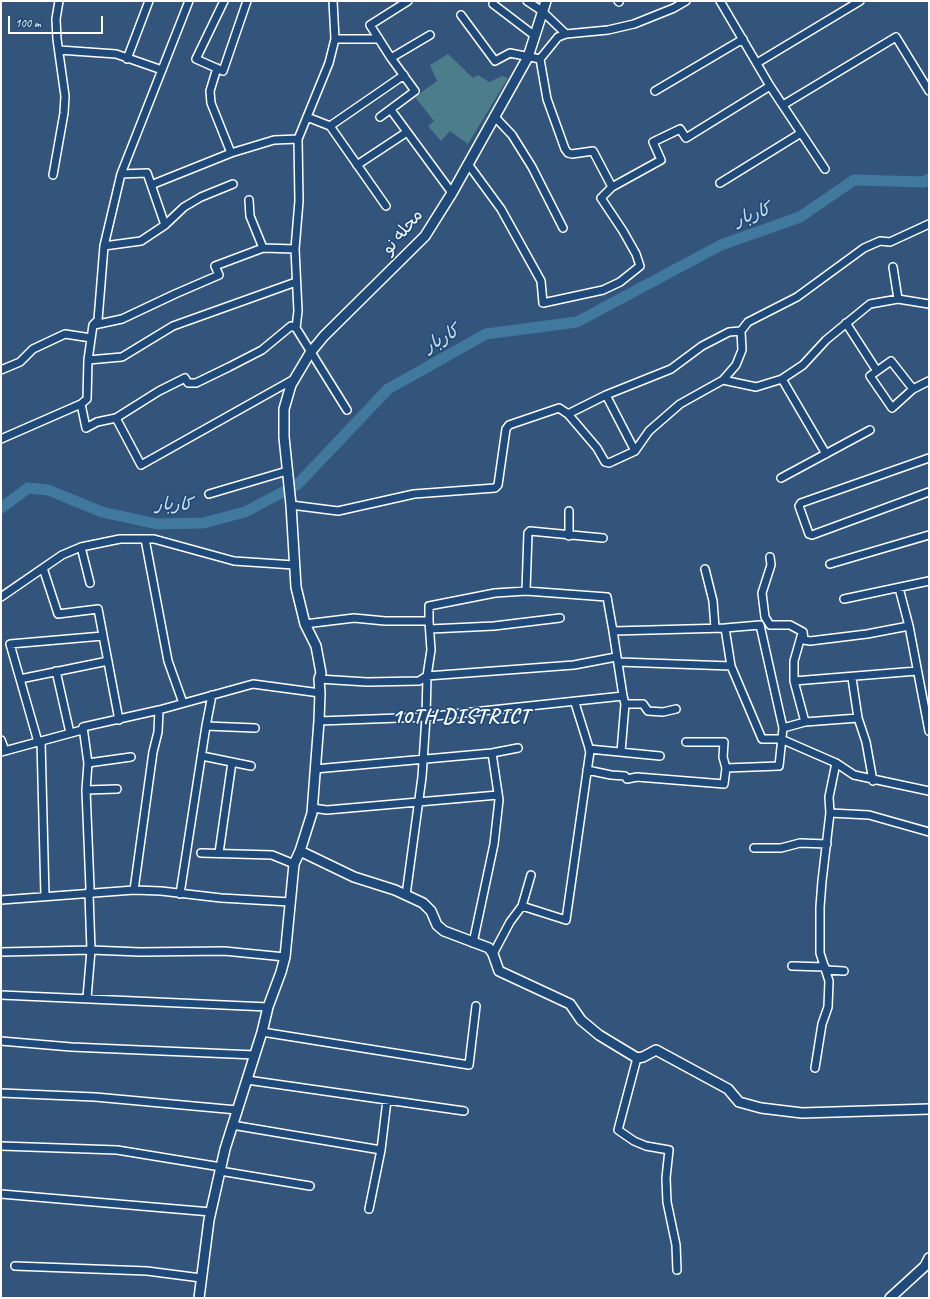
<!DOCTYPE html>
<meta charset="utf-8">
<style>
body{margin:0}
#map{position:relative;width:930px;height:1299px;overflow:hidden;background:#33557c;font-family:Caveat,sans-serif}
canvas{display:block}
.frame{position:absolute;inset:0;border:2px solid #fff;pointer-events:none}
.scale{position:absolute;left:8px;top:16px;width:95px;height:18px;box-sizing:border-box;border:2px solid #fff;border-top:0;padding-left:5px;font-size:12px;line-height:14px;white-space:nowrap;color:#fff;-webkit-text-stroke:3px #1f4a7a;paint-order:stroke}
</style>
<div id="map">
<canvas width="930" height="1299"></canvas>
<div class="frame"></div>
<div class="scale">100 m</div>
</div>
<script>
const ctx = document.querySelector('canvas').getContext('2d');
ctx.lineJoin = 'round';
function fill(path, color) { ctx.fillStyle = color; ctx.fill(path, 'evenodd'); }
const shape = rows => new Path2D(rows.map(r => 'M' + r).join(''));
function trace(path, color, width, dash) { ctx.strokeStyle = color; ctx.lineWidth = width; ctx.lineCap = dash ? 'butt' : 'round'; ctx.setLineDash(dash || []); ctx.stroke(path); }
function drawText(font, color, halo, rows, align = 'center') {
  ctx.font = font + ' Caveat,"Playpen Sans Arabic",sans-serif'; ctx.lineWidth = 3.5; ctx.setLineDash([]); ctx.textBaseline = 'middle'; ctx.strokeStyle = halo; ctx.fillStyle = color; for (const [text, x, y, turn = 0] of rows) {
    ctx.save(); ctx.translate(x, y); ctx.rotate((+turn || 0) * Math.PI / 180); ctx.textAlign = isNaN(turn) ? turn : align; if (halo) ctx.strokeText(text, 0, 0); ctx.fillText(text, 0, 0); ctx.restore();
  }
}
const green = shape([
 [448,54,473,78,478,75,489,82,502,76,508,78,468,144,450,131,441,141,428,126,434,121,415,97,437,81,430,65]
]);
const river = shape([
 [1,508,28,488,48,490,102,512,157,524,203,523,245,512,298,484,388,389,486,334,577,322,721,245,800,217,854,180,924,182,929,179]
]);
const minor = shape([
 [224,1,196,59,223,71,247,1],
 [333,1,335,39,329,63,298,139,299,201,295,249,298,311,296,328,347,410],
 [408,1,370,25,391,58,430,35],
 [527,1,542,11,566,34],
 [618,1,619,2],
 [720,1,770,86,825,169],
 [493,4,535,36],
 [461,15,495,61,510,53,540,59,558,37,566,34,608,30,634,24,674,8,686,1],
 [335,39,379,39],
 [59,50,116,54,162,70],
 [127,59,149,1],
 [540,59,547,99,565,149,568,153,572,154,593,151,612,187],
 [757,63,860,1],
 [217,68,210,91,211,103,231,153],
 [655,91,743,39],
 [783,105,896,37,929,91],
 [391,110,452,193],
 [494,116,512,135,532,167,563,228],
 [307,117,330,126,386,206],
 [380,117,415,91,391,58],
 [330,126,404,75],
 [468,164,501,209,541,281,543,303,603,290,620,282,640,266,636,254,623,231,601,198,612,187,661,160,653,142,680,129,686,138,770,86],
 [357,165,407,132],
 [121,174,147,173,165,225],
 [53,175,64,113,65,96,57,39,56,19,59,1],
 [720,183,801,133],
 [151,185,231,153,274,140,298,139],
 [249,200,250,216,263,248],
 [104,246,141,241,165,225,184,207,201,197,233,184],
 [893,267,898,299],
 [846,323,877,371],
 [94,325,122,319,175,294,219,275,215,266,263,248,295,249],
 [88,360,122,357,173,326,296,282],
 [1,370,20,362,33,349,65,334,91,338],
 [782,379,826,454],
 [723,380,756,387,782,379,803,365,826,340,870,304,898,299,929,304],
 [913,389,891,361,870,376,892,408,913,389,929,381],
 [606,395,635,451],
 [81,404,86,428,97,422,116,418,159,391,185,378,188,383,196,383,229,367,262,350,291,326,296,328],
 [568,414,597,448,605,462,609,463,635,451,649,431,680,404,723,380,736,365,742,350,741,331],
 [116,418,141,465,296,378],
 [1,439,81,404,87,399,88,360,93,325,98,320,104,246,121,174,189,1],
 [929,458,801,503,799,506,809,534,812,535,929,492],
 [781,478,870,430],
 [209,494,287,471],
 [291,505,338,511,414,494,495,488,498,485,506,429,509,425,559,408,568,414,606,395,671,369,702,346,729,332,741,331,748,322,797,297,864,248,880,241,890,242,929,224],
 [569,536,569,511],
 [145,539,168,661,183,703],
 [81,547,90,583],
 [770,557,771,565,762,593,765,617,770,625,790,625,803,632,804,640,810,641,867,634,909,626],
 [830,564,929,535],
 [43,568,58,614,98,609,119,720],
 [705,569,713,601,715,628],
 [899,588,909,626,929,731],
 [526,591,528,533,530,531,603,538],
 [1,597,62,555,81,547,120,539,154,539,234,561,294,565],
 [844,599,929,581],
 [305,624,354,618,385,621,429,621,429,606,495,593,526,591,607,597,613,631],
 [430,629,494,626,560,618],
 [802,633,794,661,794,681,805,722],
 [619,662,731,666],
 [56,671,70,733],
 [852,678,858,718,866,742,873,781],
 [20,679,108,661],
 [319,679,367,682,419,681,427,676,574,665,616,657],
 [794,681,917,671],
 [623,696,625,704,643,704,648,711,663,712,676,709],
 [319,721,426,717,623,696,613,631,725,628,731,666,762,739,781,739,836,763,854,775,929,791],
 [206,726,255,728],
 [83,727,88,763,86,790,90,888,89,894,91,950,87,998],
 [783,728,805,722,858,718],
 [1,740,5,751],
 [41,741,45,896],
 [38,742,10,644,103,636],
 [686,742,724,742,723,757,726,768],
 [589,749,660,756],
 [1,752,82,730,83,727,159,710,253,684,320,693],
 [621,752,625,704],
 [202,756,251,766],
 [88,763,131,757],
 [836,763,829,797,830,813,869,815,929,832],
 [315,769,492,753,518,748],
 [587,770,611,775,625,776,627,779,637,777,724,784,726,768,779,766,783,728,760,625,725,628],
 [86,790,117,789],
 [312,808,327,810,498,795],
 [754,848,781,848,800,843,827,844],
 [201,853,272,855,294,864],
 [219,853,232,762],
 [134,890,153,752,158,732,159,710],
 [180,894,206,726,212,695],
 [406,895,422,777,426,717,427,676,431,650,429,621],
 [1,900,134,890,161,891,221,898,290,902],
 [522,906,531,875],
 [473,943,494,844,499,800,492,753],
 [1,952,91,950,140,952,224,951,285,957],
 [493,954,510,922,522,906,566,920,590,751,575,703],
 [792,966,825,967],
 [826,970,844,971],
 [1,995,268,1007],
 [262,1032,469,1065,476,1006],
 [1,1041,71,1047,255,1055],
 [637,1058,618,1130,634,1141,646,1146,669,1150,666,1178,667,1202,676,1245,677,1270],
 [815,1068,822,1024,828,1007,829,981,820,953,820,907,822,881,830,813],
 [247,1080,464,1111],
 [1,1093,95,1097,237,1110],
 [232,1125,381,1150],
 [1,1146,117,1150,221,1167],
 [220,1171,310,1186],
 [1,1194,211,1212],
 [369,1209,381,1150,387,1100],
 [15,1266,147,1271,201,1278]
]);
const tertiary = shape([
 [300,851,354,877,395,890,423,903,431,911,437,925,444,931,489,948,493,954,499,971,570,1004,581,1020,599,1035,637,1058,643,1057,656,1050,728,1089,739,1102,761,1108,802,1113,929,1109],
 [199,1298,209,1220,225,1149,262,1032,268,1007,281,972,285,957,294,864,300,851,312,813,319,721,320,693,319,679,321,673,316,646,305,624,296,587,291,505,284,437,284,409,291,385,310,353,324,336,425,236,452,193,528,57,546,1],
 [890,1298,925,1266,929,1258]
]);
const streetNames = [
 ["محله نو",403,232,-50]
];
const waterNames = [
 ["کاربار",753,215,-19],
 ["کاربار",442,339,-29],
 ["کاربار",174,505,1]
];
const districtNames = [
 ["10TH DISTRICT",461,717]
];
fill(green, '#4b7e8a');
trace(river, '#41789d', 11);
trace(minor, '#fff', 10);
trace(tertiary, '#fff', 12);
trace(minor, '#1f4a7a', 7);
trace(tertiary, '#1f4a7a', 9);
drawText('17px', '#fff', '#1f4a7a', streetNames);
drawText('italic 18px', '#d0dde6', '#1f4a7a', waterNames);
ctx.letterSpacing = '1px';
drawText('bold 21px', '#fff', '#1f4a7a', districtNames);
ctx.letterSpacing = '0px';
</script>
